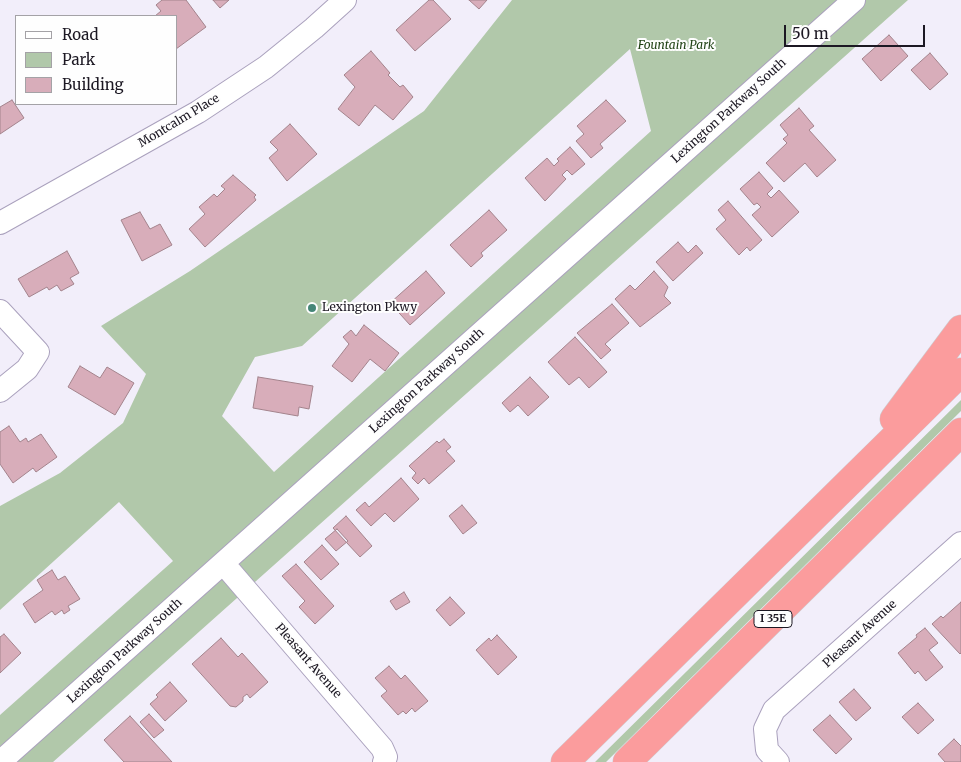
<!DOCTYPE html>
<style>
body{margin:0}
#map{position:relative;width:961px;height:762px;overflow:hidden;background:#f2eefa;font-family:Merriweather,serif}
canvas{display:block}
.legend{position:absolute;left:15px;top:15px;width:162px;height:90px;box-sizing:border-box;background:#fefefe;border:1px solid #a4a2a6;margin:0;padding:6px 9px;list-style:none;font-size:15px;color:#1c1823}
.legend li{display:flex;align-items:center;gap:10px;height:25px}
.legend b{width:25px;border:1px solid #a4a2a6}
.scale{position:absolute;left:784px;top:25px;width:141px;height:22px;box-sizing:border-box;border:2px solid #1c1823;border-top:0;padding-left:6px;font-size:15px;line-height:18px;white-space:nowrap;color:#1c1823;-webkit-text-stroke:4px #fefefe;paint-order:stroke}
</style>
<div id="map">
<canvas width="961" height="762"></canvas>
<ul class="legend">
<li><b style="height:6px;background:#fff"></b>Road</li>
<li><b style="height:14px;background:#b1c8aa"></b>Park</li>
<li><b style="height:14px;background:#d8adba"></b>Building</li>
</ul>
<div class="scale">50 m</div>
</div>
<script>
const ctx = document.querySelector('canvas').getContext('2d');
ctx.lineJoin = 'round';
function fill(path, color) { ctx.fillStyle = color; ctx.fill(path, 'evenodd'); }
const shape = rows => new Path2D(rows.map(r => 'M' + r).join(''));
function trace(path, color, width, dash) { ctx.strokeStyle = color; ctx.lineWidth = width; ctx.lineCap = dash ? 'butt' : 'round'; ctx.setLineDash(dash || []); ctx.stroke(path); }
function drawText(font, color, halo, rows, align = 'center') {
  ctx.font = font + ' Merriweather,serif'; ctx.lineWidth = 4; ctx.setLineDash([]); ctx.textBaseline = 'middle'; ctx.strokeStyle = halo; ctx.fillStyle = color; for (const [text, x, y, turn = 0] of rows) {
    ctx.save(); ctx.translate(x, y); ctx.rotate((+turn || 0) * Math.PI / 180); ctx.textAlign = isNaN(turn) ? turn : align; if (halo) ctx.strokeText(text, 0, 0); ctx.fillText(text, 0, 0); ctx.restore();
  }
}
const green = shape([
 [512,0,908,0,53,762,0,762,0,715,173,561,119,502,0,610,0,506,60,473,123,423,146,374,101,326,190,271,424,111],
 [630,49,651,131,274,472,222,416,255,357,302,346],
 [961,400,961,411,606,762,595,762]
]);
const building = shape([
 [162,0,186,0,206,27,176,49,176,16,155,16,161,11,156,5,162,0],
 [213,0,229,0,220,8,213,0],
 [429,0,433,0,451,19,415,51,396,30,429,0],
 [469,0,487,0,479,9,469,0],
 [889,35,908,56,881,81,862,59,889,35],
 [371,51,390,73,388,75,400,87,403,85,413,97,393,120,375,105,359,126,338,109,355,87,344,75,371,51],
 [930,53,948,74,930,90,911,70,930,53],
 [12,100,24,118,0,134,0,107,12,100],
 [606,100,626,121,600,144,603,148,591,158,576,141,584,134,577,126,606,100],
 [799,108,814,126,809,130,836,160,817,177,805,163,784,182,766,163,787,143,783,139,788,135,780,125,799,108],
 [290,124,317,154,287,181,269,158,278,150,270,142,290,124],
 [570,147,585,164,572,175,567,170,562,175,566,179,545,201,525,178,547,158,554,166,559,161,557,159,570,147],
 [759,172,773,188,767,194,771,198,779,190,799,212,772,237,752,215,761,207,757,203,754,205,740,189,759,172],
 [233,175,256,195,254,197,256,200,205,247,189,229,205,214,199,207,214,194,217,197,225,189,221,186,233,175],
 [728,201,762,240,750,251,747,247,739,255,716,229,726,220,718,210,728,201],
 [489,210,507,230,481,253,483,256,471,267,450,245,489,210],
 [140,212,150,229,160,224,172,245,142,261,121,220,140,212],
 [678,242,688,253,696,245,703,253,673,281,656,262,678,242],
 [67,251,79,273,70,278,74,284,61,291,57,285,49,290,47,287,29,297,18,279,67,251],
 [426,271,445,293,410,325,390,303,426,271],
 [654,271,668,287,664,296,671,303,640,327,615,299,630,285,635,290,654,271],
 [612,304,629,323,605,344,611,350,601,359,577,333,612,304],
 [364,325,399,353,385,371,370,359,352,382,332,366,349,344,343,337,351,330,356,336,364,325],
 [575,337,607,372,589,388,579,377,569,385,548,362,575,337],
 [80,366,100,378,107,367,134,383,115,415,68,387,80,366],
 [258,377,313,386,309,409,299,407,298,416,253,408,258,377],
 [530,377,549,397,528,416,518,405,510,412,502,403,530,377],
 [9,426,20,442,26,438,28,442,41,434,57,457,36,472,33,468,13,483,0,464,0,432,9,426],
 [444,439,451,447,446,451,455,461,429,484,424,478,418,484,412,478,416,473,409,466,437,441,439,443,444,439],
 [401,478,419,499,394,522,385,513,371,526,356,510,365,502,369,507,401,478],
 [462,505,477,523,463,534,449,516,462,505],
 [346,516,372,546,360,557,333,528,346,516],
 [337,529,348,541,336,551,325,539,337,529],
 [322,545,339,564,321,580,304,562,322,545],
 [296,564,334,606,315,624,299,607,305,601,282,576,296,564],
 [52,570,58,580,65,576,80,599,68,606,70,610,64,614,62,610,55,615,52,611,35,623,23,604,43,590,37,580,52,570],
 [404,592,410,602,396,610,390,601,404,592],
 [450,597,465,613,450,626,436,610,450,597],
 [961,602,961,653,960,654,932,624,941,616,943,618,961,602],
 [925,628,938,643,929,650,943,667,926,681,918,671,915,674,898,653,917,637,916,635,925,628],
 [4,634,21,653,0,673,0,637,4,634],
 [497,635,517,657,498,675,476,650,489,638,491,641,497,635],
 [221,638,238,657,242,653,268,682,250,698,247,694,243,697,243,701,236,707,230,706,192,664,221,638],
 [389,666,401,679,405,675,428,701,415,712,412,708,406,714,403,711,398,715,381,696,387,691,375,678,389,666],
 [170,682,187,701,165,721,150,704,158,697,156,695,170,682],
 [854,689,871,708,856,721,839,702,854,689],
 [918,703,934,720,918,734,902,717,918,703],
 [149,714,164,730,154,738,140,722,149,714],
 [830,715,852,739,836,754,813,730,830,715],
 [130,716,162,751,172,762,124,762,104,740,130,716],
 [954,739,961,746,961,762,945,762,938,754,954,739]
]);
const minor = shape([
 [0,223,198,112,266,67,314,28,345,0],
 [0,311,38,352,27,369,0,391],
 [223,563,382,748,386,757,384,762],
 [0,762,854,0],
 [778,762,767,750,765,729,774,710,961,543]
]);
const highway = shape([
 [894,419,961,329],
 [565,762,961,372],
 [627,762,961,432]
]);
const markers = [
 [312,308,5,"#458677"]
];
const shields = [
 [773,619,38]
];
const shieldNames = [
 ["I 35E",773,619]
];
const parkNames = [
 ["Fountain Park",676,46]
];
const streetNames = [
 ["Lexington Parkway South",729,111,-42],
 ["Montcalm Place",179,121,-31],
 ["Lexington Parkway South",427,381,-42],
 ["Pleasant Avenue",860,634,-42],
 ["Lexington Parkway South",125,651,-42],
 ["Pleasant Avenue",308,661,49]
];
const poiNames = [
 ["Lexington Pkwy",322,308]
];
fill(green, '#b1c8aa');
fill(building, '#d8adba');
trace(building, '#a3838c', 1);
trace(minor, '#aaa1bd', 24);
trace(highway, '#cdcccf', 29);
trace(minor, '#fff', 22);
trace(highway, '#fb9c9d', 28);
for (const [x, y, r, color] of markers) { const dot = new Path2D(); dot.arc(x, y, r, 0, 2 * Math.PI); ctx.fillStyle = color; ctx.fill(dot); trace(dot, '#fefefe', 2); }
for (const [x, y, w] of shields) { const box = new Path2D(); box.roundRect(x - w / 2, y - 8.5, w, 17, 4); ctx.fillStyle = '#fefefe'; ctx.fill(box); trace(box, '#1c1823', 1); }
drawText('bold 11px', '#1c1823', null, shieldNames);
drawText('italic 12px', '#214315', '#fefefe', parkNames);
drawText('12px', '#1c1823', '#fefefe', streetNames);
drawText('12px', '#1c1823', '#fefefe', poiNames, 'left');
</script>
